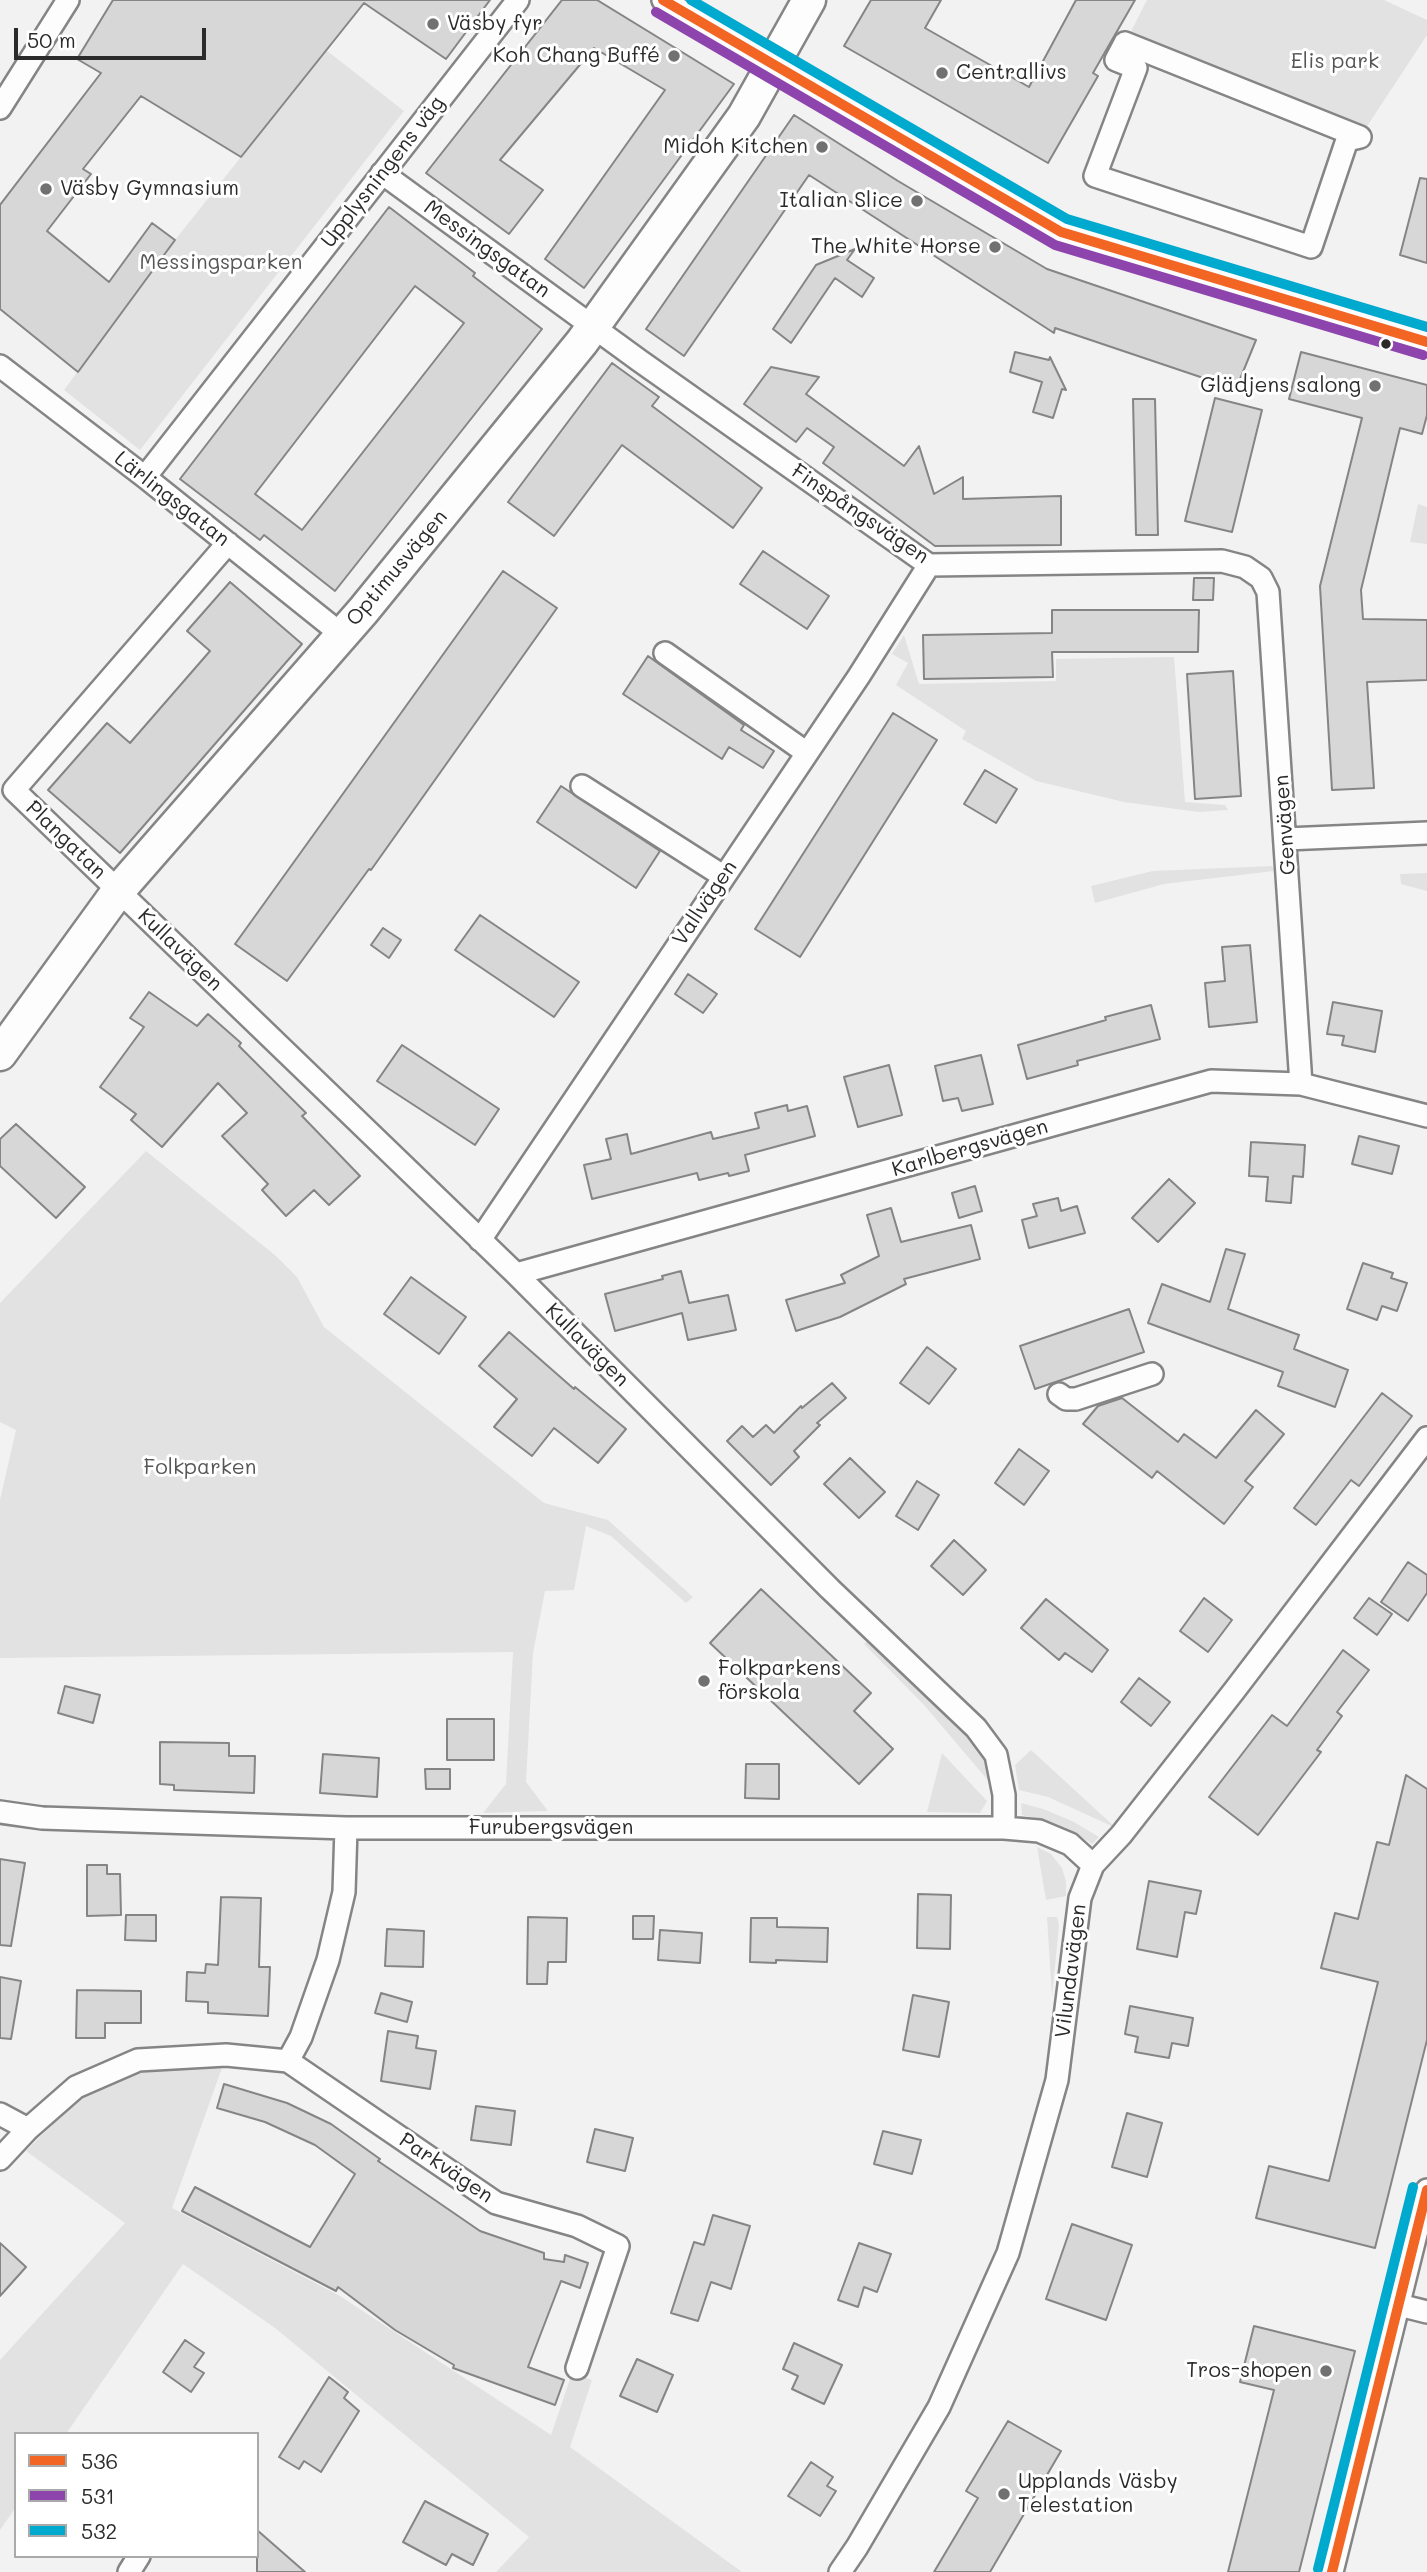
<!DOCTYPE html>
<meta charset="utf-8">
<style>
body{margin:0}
#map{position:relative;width:1427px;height:2572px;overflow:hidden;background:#f2f2f2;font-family:Mali,sans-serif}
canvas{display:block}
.legend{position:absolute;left:14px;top:2432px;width:245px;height:126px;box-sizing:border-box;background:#fff;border:2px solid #aaa;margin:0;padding:9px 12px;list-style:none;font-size:21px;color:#2b2b2b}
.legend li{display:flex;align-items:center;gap:14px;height:35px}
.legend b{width:35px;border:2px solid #aaa}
.scale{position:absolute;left:14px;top:28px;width:192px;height:32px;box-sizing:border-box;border:4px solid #2b2b2b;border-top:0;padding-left:9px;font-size:21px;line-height:24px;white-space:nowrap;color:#2b2b2b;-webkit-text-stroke:5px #fff;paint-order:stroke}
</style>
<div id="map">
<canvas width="1427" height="2572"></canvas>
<ul class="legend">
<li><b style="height:9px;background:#f26522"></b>536</li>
<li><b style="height:9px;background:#8e44ad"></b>531</li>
<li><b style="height:9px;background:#00a9ce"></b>532</li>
</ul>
<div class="scale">50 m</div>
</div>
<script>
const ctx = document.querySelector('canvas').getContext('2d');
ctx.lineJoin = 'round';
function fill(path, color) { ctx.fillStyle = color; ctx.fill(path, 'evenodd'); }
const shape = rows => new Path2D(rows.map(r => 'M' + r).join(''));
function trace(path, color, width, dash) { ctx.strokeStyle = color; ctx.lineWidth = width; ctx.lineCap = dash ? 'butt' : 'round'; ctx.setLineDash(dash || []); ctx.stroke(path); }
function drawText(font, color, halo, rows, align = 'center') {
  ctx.font = font + ' Mali,sans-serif'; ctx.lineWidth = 6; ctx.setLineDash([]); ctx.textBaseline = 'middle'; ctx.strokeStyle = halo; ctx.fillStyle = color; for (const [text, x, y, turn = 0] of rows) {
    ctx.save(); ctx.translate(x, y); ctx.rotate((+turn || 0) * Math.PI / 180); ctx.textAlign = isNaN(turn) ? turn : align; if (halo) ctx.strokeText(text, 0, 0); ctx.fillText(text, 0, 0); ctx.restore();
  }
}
const green = shape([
 [1147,0,1384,0,1427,20,1427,35,1360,137,1125,43],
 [326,50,404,111,140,450,64,390,175,240],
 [1418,504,1427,507,1427,544,1410,542],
 [904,635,919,684,1056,681,1056,659,1174,657,1185,802,1225,805,1228,810,1199,812,1124,802,1036,781,962,739,966,731,896,685,908,663,892,654],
 [1272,866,1274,871,1164,884,1095,903,1091,886,1153,871],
 [1427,873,1427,891,1401,884,1400,874],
 [146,1151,276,1256,297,1277,324,1327,544,1503,608,1520,693,1597,686,1603,611,1536,586,1526,574,1590,545,1591,533,1653,526,1782,548,1811,483,1813,506,1784,513,1652,0,1658,0,1500,16,1430,0,1422,0,1303],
 [869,1639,967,1733,988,1764,991,1784,924,1705,864,1644],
 [1031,1750,1116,1828,1048,1797,1019,1790,1015,1765],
 [942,1753,987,1801,980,1813,927,1812],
 [1021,1803,1043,1809,1072,1821,1099,1837,1092,1844,1073,1832,1047,1821,1022,1815],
 [1037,1847,1051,1854,1062,1868,1066,1882,1066,1896,1046,1900],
 [1047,1917,1057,1917,1059,1925,1052,1997],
 [223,2065,172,2208,340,2296,551,2435,572,2373,592,2380,570,2447,742,2572,496,2572,529,2537,275,2328,183,2264,66,2434,16,2434,16,2507,0,2530,0,2360,125,2223,26,2151,77,2100,141,2070]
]);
const building = shape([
 [113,0,490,0,446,59,364,3,241,157,141,96,83,169,91,174,47,231,109,282,152,223,175,240,78,372,0,309,0,205,101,73,77,59,113,0],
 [562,0,597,0,734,84,584,288,545,259,665,90,594,48,500,160,543,190,509,234,426,173,562,0],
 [871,0,941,0,925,28,1029,87,1076,0,1135,0,1093,73,1098,76,1048,163,844,46,871,0],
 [794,115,898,181,1047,269,1256,340,1236,389,1055,328,1054,333,809,175,684,356,646,329,794,115],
 [1420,178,1427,179,1427,263,1400,255,1420,178],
 [389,207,475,273,473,276,542,329,335,591,264,535,260,540,180,479,389,207],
 [415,286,464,323,302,530,255,494,415,286],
 [855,249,847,260,874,278,862,297,835,278,791,343,773,329,816,265,855,249],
 [1015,352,1049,360,1050,357,1066,390,1062,389,1053,418,1033,412,1042,382,1010,372,1015,352],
 [1301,352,1427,385,1427,415,1422,434,1400,428,1361,590,1363,619,1427,620,1427,680,1367,682,1374,788,1332,790,1320,586,1362,418,1289,399,1301,352],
 [612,363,659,397,652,406,762,488,733,528,622,445,554,536,508,502,612,363],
 [771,367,819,377,806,394,904,466,919,446,934,494,963,477,963,499,1061,496,1061,545,935,546,823,463,834,447,807,428,796,442,744,404,771,367],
 [1215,398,1262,410,1232,532,1185,521,1215,398],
 [1133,399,1155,399,1158,535,1136,535,1133,399],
 [763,551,829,596,807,629,740,584,763,551],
 [503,571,557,608,371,870,369,869,287,981,235,944,503,571],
 [1194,578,1214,578,1213,600,1193,600,1194,578],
 [230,582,302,644,120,853,48,790,107,723,130,743,210,651,187,631,230,582],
 [1052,610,1199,610,1198,652,1052,652,1053,677,924,679,923,635,1052,633,1052,610],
 [648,656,744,725,741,730,774,751,763,768,729,747,722,759,623,694,648,656],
 [1233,671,1241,796,1195,799,1187,674,1233,671],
 [893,713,937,740,800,957,755,929,893,713],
 [985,770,1017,789,996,823,964,804,985,770],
 [561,786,660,851,636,888,537,822,561,786],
 [480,915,579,982,554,1017,455,950,480,915],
 [383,928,401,940,389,958,371,945,383,928],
 [1250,945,1257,1022,1209,1027,1205,983,1225,981,1222,947,1250,945],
 [688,974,717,994,703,1013,675,994,688,974],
 [149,992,197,1026,208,1014,241,1043,239,1046,306,1113,302,1116,360,1176,329,1205,314,1190,286,1216,262,1190,268,1184,222,1136,247,1113,218,1083,162,1147,131,1120,136,1114,100,1087,144,1027,130,1018,149,992],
 [1333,1002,1382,1011,1375,1052,1342,1045,1344,1036,1327,1034,1333,1002],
 [1151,1005,1160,1039,1077,1061,1078,1065,1027,1079,1018,1045,1106,1020,1105,1017,1151,1005],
 [402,1045,499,1109,475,1145,377,1081,402,1045],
 [981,1055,993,1104,962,1111,958,1098,943,1101,935,1066,981,1055],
 [889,1065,902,1115,858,1127,844,1077,889,1065],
 [787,1105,788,1111,807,1106,815,1136,745,1155,749,1171,729,1176,728,1173,699,1180,697,1173,592,1199,584,1165,611,1159,606,1139,627,1134,631,1154,711,1132,713,1139,759,1128,755,1113,787,1105],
 [16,1124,85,1187,56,1218,0,1166,0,1139,16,1124],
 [1359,1136,1399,1146,1392,1174,1352,1164,1359,1136],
 [1251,1142,1305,1145,1303,1177,1293,1176,1291,1203,1266,1201,1268,1177,1249,1176,1251,1142],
 [1169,1179,1195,1203,1158,1242,1132,1218,1169,1179],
 [975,1186,982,1211,959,1218,952,1193,975,1186],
 [1058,1198,1061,1211,1077,1206,1085,1233,1029,1248,1022,1220,1037,1216,1033,1204,1058,1198],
 [891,1208,901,1242,971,1225,980,1259,904,1279,906,1284,840,1317,796,1331,786,1300,845,1283,841,1275,879,1256,867,1215,891,1208],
 [1226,1249,1245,1254,1228,1309,1299,1335,1294,1349,1348,1370,1335,1407,1278,1386,1283,1372,1148,1323,1162,1284,1210,1302,1226,1249],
 [1363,1263,1393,1273,1391,1278,1407,1283,1397,1311,1382,1306,1377,1320,1347,1309,1363,1263],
 [681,1271,689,1303,728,1295,736,1330,688,1340,682,1313,615,1331,605,1294,663,1279,662,1276,681,1271],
 [411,1277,466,1317,439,1354,384,1314,411,1277],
 [1129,1309,1144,1352,1035,1389,1020,1346,1129,1309],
 [509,1332,574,1389,575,1387,626,1429,598,1463,554,1428,532,1456,494,1427,517,1399,479,1366,509,1332],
 [927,1347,956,1369,929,1404,900,1383,927,1347],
 [832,1383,846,1398,817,1423,820,1425,794,1451,799,1457,771,1485,727,1441,742,1426,753,1437,766,1425,774,1433,801,1406,802,1408,832,1383],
 [1382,1393,1412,1416,1359,1486,1351,1480,1316,1525,1294,1508,1382,1393],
 [1122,1398,1178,1442,1184,1434,1216,1458,1256,1410,1284,1434,1245,1481,1253,1487,1224,1524,1157,1471,1152,1478,1083,1424,1098,1406,1122,1398],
 [1019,1449,1049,1471,1024,1505,995,1483,1019,1449],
 [850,1458,885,1492,859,1518,824,1484,850,1458],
 [917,1481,939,1495,918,1530,896,1516,917,1481],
 [954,1540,986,1570,963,1595,931,1566,954,1540],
 [1408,1562,1427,1575,1427,1593,1408,1621,1381,1602,1408,1562],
 [761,1589,871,1693,854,1711,893,1749,859,1784,710,1643,761,1589],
 [1204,1598,1232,1620,1208,1652,1180,1631,1204,1598],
 [1369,1598,1392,1614,1377,1635,1354,1618,1369,1598],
 [1046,1599,1108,1650,1092,1672,1065,1653,1059,1660,1021,1628,1046,1599],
 [1343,1650,1369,1670,1337,1712,1342,1716,1317,1750,1321,1752,1258,1835,1209,1797,1272,1715,1287,1726,1343,1650],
 [1139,1678,1170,1702,1151,1726,1121,1702,1139,1678],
 [65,1686,100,1695,93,1723,58,1713,65,1686],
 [447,1719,494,1719,494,1760,447,1760,447,1719],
 [160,1742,229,1743,229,1756,255,1756,254,1793,174,1790,174,1785,160,1784,160,1742],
 [323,1754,379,1758,377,1797,320,1793,323,1754],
 [746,1764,779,1764,779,1799,745,1798,746,1764],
 [425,1769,450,1769,450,1789,426,1789,425,1769],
 [1406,1775,1427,1789,1427,2040,1375,2248,1256,2218,1269,2166,1329,2181,1378,1982,1321,1968,1335,1913,1358,1919,1377,1842,1389,1845,1406,1775],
 [0,1859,25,1863,11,1946,0,1945,0,1859],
 [87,1865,107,1865,107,1874,120,1874,121,1915,87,1916,87,1865],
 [1149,1881,1201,1891,1196,1914,1185,1912,1177,1957,1137,1949,1149,1881],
 [918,1894,951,1895,950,1949,917,1948,918,1894],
 [221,1897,261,1898,259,1967,270,1967,268,2016,208,2013,208,2002,186,2001,187,1972,205,1973,206,1964,218,1965,221,1897],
 [126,1915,156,1915,156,1941,125,1940,126,1915],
 [633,1916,654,1916,653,1939,633,1939,633,1916],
 [528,1917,567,1918,566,1962,548,1962,547,1984,527,1984,528,1917],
 [751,1918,777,1918,777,1927,828,1928,827,1962,776,1960,776,1963,750,1962,751,1918],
 [387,1929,424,1931,423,1967,385,1966,387,1929],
 [660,1930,702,1933,700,1963,658,1960,660,1930],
 [0,1977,21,1981,11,2039,0,2038,0,1977],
 [77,1990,141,1991,141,2023,105,2023,105,2038,76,2038,77,1990],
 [381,1993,412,2002,407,2022,375,2013,381,1993],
 [913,1995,949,2002,939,2057,903,2050,913,1995],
 [1130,2006,1193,2018,1188,2046,1172,2043,1169,2058,1135,2052,1138,2037,1125,2034,1130,2006],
 [388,2031,418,2036,416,2048,436,2051,430,2089,381,2081,388,2031],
 [224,2084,287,2103,331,2124,380,2159,378,2161,480,2231,544,2253,544,2259,564,2262,565,2255,588,2263,580,2288,561,2281,528,2367,564,2380,555,2405,453,2368,454,2365,395,2330,338,2287,336,2291,182,2211,195,2187,310,2247,355,2174,315,2145,265,2122,217,2108,224,2084],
 [476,2106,515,2111,511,2145,471,2140,476,2106],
 [1127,2113,1162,2123,1147,2177,1112,2167,1127,2113],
 [595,2129,633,2138,625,2171,587,2162,595,2129],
 [883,2131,921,2140,912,2174,874,2164,883,2131],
 [713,2215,750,2226,731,2289,711,2282,698,2321,671,2313,694,2242,704,2245,713,2215],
 [1072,2224,1132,2245,1106,2320,1046,2299,1072,2224],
 [0,2243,26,2267,0,2296,0,2243],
 [859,2243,891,2254,877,2292,864,2287,858,2307,838,2300,859,2243],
 [1254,2326,1355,2351,1299,2572,1228,2572,1274,2390,1240,2382,1254,2326],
 [185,2340,204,2353,194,2367,204,2373,191,2392,163,2372,185,2340],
 [794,2343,842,2365,824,2404,792,2389,798,2376,783,2369,794,2343],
 [637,2359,673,2375,657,2412,620,2396,637,2359],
 [329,2377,348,2392,344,2398,359,2411,321,2472,304,2461,299,2469,279,2457,329,2377],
 [1008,2421,1061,2451,990,2572,934,2572,978,2498,966,2491,1008,2421],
 [811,2462,833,2477,827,2486,836,2491,820,2516,788,2496,811,2462],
 [425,2501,488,2534,473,2565,452,2554,446,2565,403,2542,425,2501],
 [257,2530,305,2572,257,2572,257,2530]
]);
const street = shape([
 [663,0,1061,232,1427,342],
 [1125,43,1360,137,1347,140,1311,247,1095,176,1136,68,1116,60,1125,43],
 [0,108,68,0],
 [382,173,640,361,929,565,1222,561,1245,567,1261,578,1268,592,1301,1084],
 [0,366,145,477,341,634],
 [145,477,518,0],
 [228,543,14,790,516,1274,830,1589,976,1728,996,1755,1004,1795,1004,1828],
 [665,653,807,753],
 [582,786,723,876],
 [1286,839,1427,833],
 [480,1240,859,676,929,565],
 [516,1274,1211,1081,1301,1084,1427,1116],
 [1059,1394,1066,1399,1076,1399,1152,1374],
 [0,1812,42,1818,346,1828,1004,1828,1039,1831,1070,1844,1093,1865],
 [288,2061,301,2037,328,1960,344,1892,346,1828],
 [0,2114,28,2129],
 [0,2159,28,2129,76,2087,138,2060,226,2055,288,2061,496,2203,577,2226,618,2246,577,2368],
 [1399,2305,1427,2312],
 [129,2572,139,2556],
 [840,2572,857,2547,939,2407,1008,2253,1057,2080,1080,1898,1093,1865,1121,1835,1234,1691,1427,1438],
 [1332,2572,1427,2190]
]);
const secondary = shape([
 [0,1054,119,890,363,611,582,342,744,116,809,0]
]);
const bus1 = shape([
 [663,0,1061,232,1427,342],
 [1332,2572,1427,2190]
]);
const bus2 = shape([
 [656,12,1055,245,1423,355]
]);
const bus3 = shape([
 [691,0,1067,219,1427,327],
 [1318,2569,1413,2187]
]);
const markers = [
 [433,24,7,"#717171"],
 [674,56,7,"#717171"],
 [942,73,7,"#717171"],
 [822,147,7,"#717171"],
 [46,189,7,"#717171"],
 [917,201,7,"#717171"],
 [995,247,7,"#717171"],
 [1386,344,6,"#2b2b2b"],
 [1375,386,7,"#717171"],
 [704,1681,7,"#717171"],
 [1326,2371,7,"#717171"],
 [1004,2494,7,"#717171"]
];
const poiNames = [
 ["Väsby fyr",447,24,"left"],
 ["Koh Chang Buffé",660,56],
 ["Centrallivs",956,73,"left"],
 ["Midoh Kitchen",808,147],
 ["Väsby Gymnasium",60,189,"left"],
 ["Italian Slice",903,201],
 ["The White Horse",981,247],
 ["Glädjens salong",1361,386],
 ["Folkparkens",718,1669,"left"],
 ["förskola",718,1693,"left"],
 ["Tros-shopen",1312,2371],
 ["Upplands Väsby",1018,2482,"left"],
 ["Telestation",1018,2506,"left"]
];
const parkNames = [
 ["Elis park",1335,62],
 ["Messingsparken",221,263],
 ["Folkparken",200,1468]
];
const streetNames = [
 ["Upplysningens väg",383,172,-52],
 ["Messingsgatan",487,249,36],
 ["Lärlingsgatan",172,499,38],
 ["Finspångsvägen",860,514,34],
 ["Optimusvägen",397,568,-50],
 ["Genvägen",1285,825,-94],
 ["Plangatan",66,840,44],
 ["Vallvägen",705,903,-56],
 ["Kullavägen",180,950,44],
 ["Karlbergsvägen",970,1148,-16],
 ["Kullavägen",587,1345,45],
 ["Furubergsvägen",551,1828],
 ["Vilundavägen",1071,1971,-83],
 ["Parkvägen",446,2168,34]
];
fill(green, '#e2e2e2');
fill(building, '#d7d7d7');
trace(building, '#858585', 2);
trace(street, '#858585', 26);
trace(secondary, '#858585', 37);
trace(street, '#fdfdfd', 21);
trace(secondary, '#fdfdfd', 32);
trace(bus1, '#f26522', 10);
trace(bus2, '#8e44ad', 10);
trace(bus3, '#00a9ce', 10);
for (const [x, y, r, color] of markers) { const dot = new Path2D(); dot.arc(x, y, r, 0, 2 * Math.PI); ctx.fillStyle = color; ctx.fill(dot); trace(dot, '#fff', 2.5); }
drawText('21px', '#2b2b2b', '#fff', poiNames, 'right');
drawText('21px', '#565656', '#fff', parkNames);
drawText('21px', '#2b2b2b', '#fff', streetNames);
</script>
